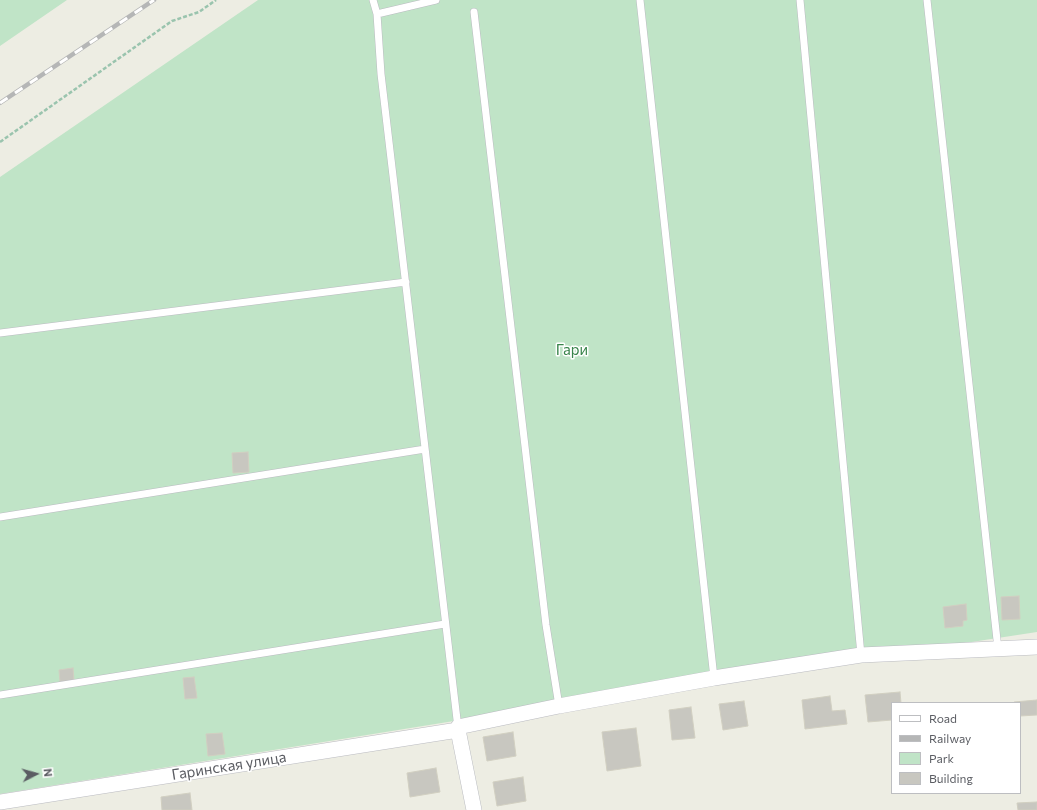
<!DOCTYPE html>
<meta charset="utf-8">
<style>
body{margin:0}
#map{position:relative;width:1037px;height:810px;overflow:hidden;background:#edede3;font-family:Commissioner,sans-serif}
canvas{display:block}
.legend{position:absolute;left:891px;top:702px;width:130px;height:92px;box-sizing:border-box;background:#fff;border:1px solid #bdbec1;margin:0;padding:5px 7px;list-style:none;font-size:12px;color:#5b5d63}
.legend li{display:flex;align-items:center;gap:8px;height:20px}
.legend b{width:20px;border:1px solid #bdbec1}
.north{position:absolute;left:16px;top:754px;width:40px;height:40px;-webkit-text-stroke:3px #fff;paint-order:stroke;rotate:84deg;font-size:11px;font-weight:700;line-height:16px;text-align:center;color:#5b5d63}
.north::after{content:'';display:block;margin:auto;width:14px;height:18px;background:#5b5d63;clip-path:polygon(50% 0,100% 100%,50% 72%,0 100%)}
</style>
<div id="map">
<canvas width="1037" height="810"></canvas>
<ul class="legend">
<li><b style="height:5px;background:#fff"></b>Road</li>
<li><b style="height:5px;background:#b5b6b6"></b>Railway</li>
<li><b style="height:11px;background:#c0e4c7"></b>Park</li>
<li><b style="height:11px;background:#c8c7c0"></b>Building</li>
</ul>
<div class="north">N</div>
</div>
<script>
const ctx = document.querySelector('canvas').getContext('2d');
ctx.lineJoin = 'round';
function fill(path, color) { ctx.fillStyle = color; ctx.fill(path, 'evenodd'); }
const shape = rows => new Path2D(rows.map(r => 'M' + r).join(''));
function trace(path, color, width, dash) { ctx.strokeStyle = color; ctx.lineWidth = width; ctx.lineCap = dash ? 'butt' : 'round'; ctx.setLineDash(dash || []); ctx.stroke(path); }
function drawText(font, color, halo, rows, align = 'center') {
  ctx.font = font + ' Commissioner,sans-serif'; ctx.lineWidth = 3; ctx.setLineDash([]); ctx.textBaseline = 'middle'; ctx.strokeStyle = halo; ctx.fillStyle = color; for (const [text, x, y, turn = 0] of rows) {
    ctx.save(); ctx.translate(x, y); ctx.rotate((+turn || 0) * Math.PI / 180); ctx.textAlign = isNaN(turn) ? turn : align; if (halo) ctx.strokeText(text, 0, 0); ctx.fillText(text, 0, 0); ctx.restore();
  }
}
const green = shape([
 [0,0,67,0,0,46],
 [258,0,1037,0,1037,632,454,721,0,794,0,177]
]);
const building = shape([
 [248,452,249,472,233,473,232,453,248,452],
 [1019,596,1020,619,1002,620,1001,597,1019,596],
 [966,604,967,620,963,621,963,626,945,628,943,607,966,604],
 [73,668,74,680,60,682,59,670,73,668],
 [194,677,197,698,185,699,183,678,194,677],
 [900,692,901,703,892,703,892,720,868,722,865,695,900,692],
 [830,696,832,711,845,710,847,724,805,729,802,700,830,696],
 [1037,700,1037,715,1020,716,1020,703,1014,703,1014,702,1037,700],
 [744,701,748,726,723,730,719,704,744,701],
 [691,707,695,738,672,740,669,710,691,707],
 [636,728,641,766,607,771,602,732,636,728],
 [513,732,516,756,487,761,483,737,513,732],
 [222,733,225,754,208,756,206,734,222,733],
 [436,768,440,792,410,797,407,773,436,768],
 [523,777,526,801,497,806,493,782,523,777],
 [190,793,192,810,162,810,161,797,190,793],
 [1037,802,1037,810,1018,810,1017,803,1037,802]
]);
const path = shape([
 [0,142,172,21,199,12,216,0]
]);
const lane = shape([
 [373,0,377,14,381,74,458,728],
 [640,0,714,678],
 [800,0,861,655],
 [927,0,998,649],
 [474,12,546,625,559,706],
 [377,14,436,0],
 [0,333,406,282],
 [0,517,425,449],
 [0,695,445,624]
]);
const street = shape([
 [458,727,559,706,714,678,861,655,1037,647],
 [0,802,458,730,474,810]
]);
const rail = shape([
 [0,103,154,0]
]);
const parkNames = [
 ["Гари",572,350]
];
const streetNames = [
 ["Гаринская улица",229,766,-9]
];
fill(green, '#c0e4c7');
fill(building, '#c8c7c0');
trace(building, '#d1cfc1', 1);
trace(lane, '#babbc1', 8);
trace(street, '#babbc1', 16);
trace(path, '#9ac4ae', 2.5, [4, 2]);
trace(lane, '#fff', 7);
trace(street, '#fff', 15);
trace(rail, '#b5b6b6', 4.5);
trace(rail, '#fff', 3, [9]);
drawText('15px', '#39844b', '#fff', parkNames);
drawText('15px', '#5b5d63', '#fff', streetNames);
</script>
